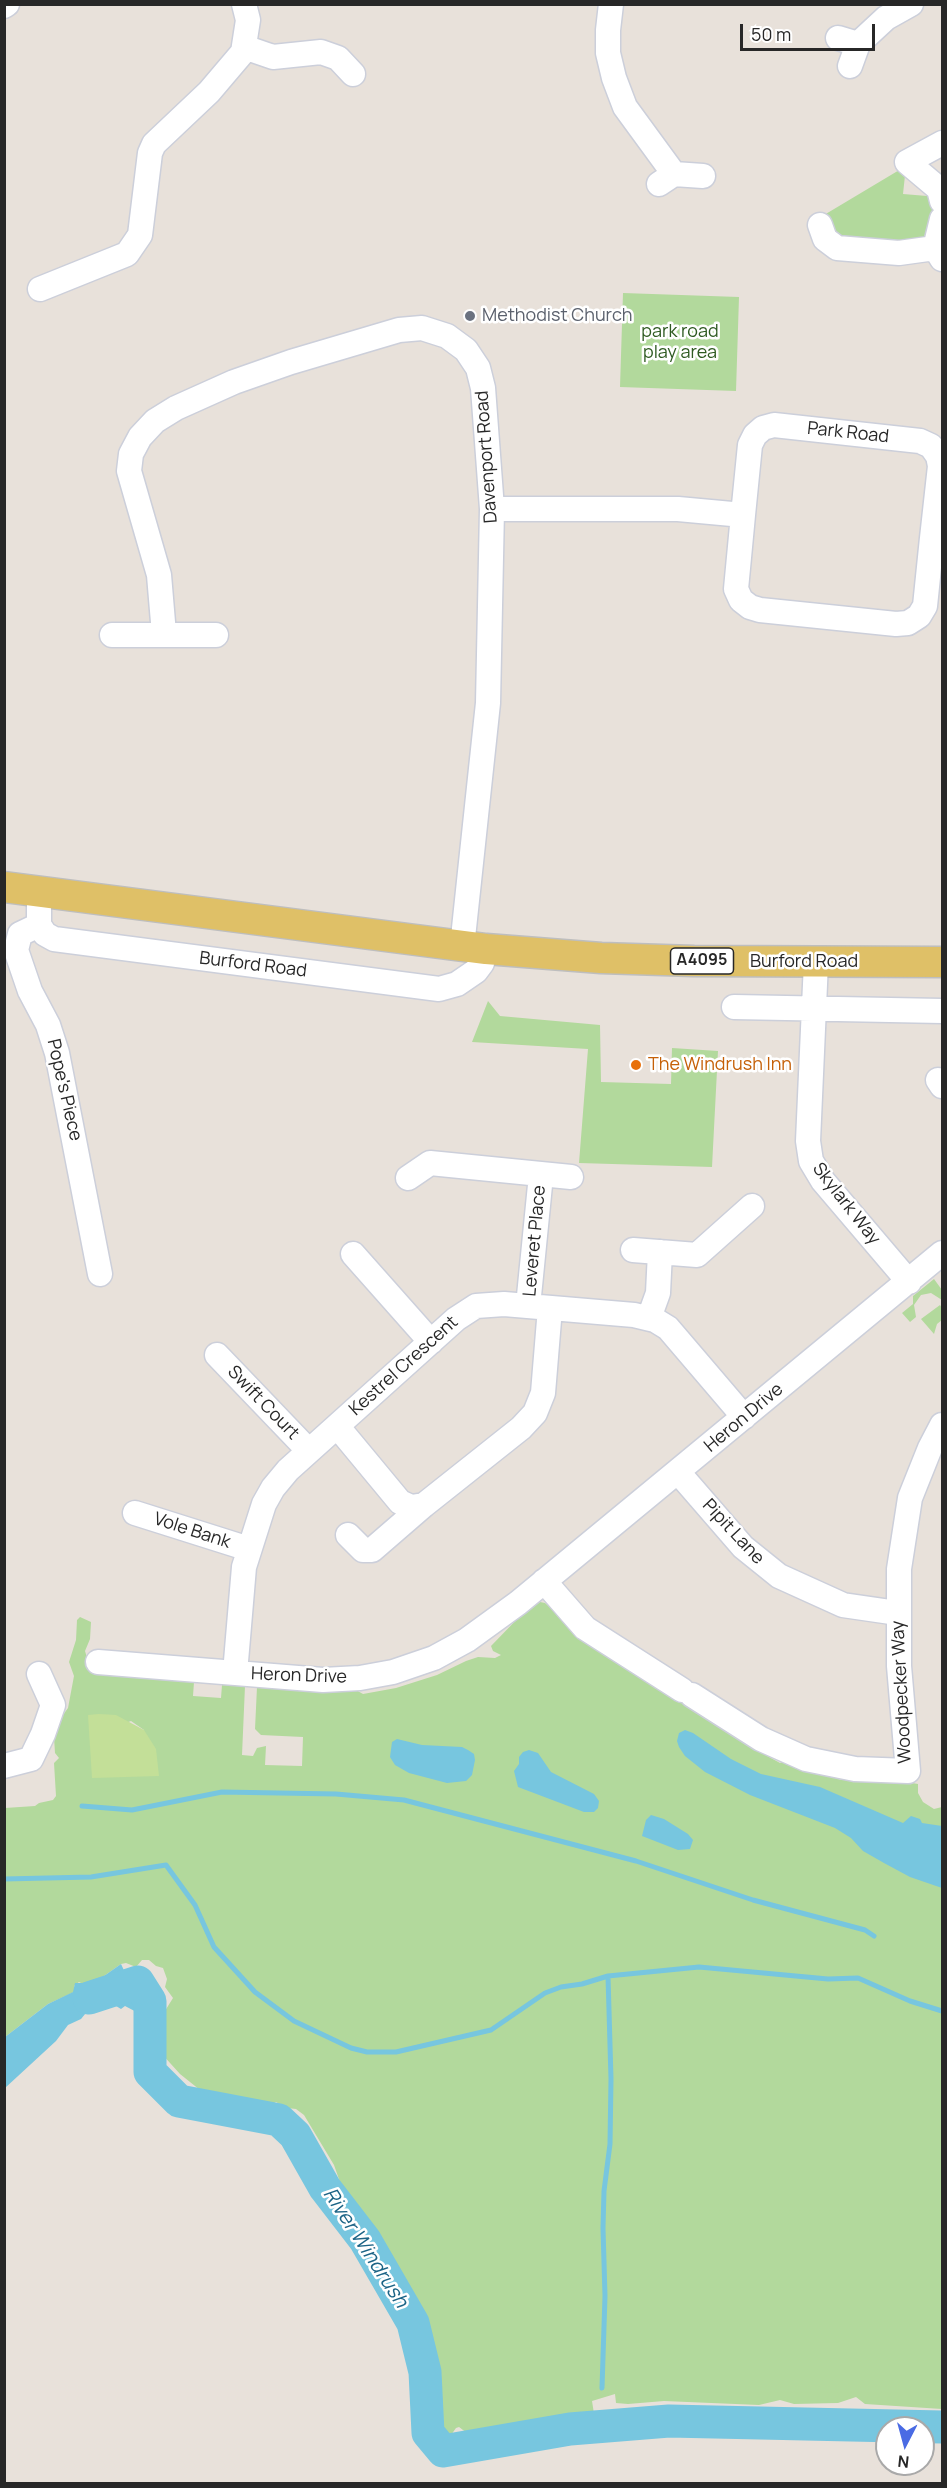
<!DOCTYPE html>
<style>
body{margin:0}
#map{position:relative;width:947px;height:2488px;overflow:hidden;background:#e8e1da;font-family:Manrope,sans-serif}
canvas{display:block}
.frame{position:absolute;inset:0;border:6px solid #272727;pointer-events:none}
.north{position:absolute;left:875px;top:2416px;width:60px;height:60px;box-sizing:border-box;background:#fff;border:2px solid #a9a9a9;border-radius:50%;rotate:186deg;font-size:16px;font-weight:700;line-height:24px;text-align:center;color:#272727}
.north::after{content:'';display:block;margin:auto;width:21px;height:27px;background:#4a6be4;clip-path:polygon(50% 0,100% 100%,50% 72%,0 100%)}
.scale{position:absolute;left:740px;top:24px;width:135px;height:27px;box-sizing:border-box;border:3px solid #272727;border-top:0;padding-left:8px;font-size:18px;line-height:21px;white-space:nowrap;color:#272727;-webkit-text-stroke:4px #fff;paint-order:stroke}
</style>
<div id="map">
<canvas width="947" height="2488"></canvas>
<div class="frame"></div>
<div class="north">N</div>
<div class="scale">50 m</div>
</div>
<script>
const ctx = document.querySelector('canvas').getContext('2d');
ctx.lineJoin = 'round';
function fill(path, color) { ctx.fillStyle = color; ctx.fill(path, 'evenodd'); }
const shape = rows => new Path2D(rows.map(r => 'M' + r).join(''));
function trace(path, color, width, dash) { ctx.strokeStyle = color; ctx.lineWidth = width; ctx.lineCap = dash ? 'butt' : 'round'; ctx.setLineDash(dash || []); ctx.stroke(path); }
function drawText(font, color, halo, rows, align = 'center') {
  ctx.font = font + ' Manrope,sans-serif'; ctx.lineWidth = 5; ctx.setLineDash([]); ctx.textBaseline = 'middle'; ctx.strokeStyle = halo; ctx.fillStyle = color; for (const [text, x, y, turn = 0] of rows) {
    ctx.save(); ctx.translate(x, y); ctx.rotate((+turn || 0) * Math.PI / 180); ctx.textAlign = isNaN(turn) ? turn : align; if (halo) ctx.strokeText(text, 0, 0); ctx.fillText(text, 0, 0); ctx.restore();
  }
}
const green = shape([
 [906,166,903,194,927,196,938,206,930,242,826,247,809,224],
 [623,293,739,297,736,391,620,387],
 [488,1001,500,1016,600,1025,601,1082,671,1084,672,1048,718,1051,712,1167,579,1163,588,1049,472,1042],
 [934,1279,942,1290,942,1300,931,1293,921,1295,914,1305,916,1317,910,1322,902,1313,913,1304,913,1296],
 [940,1305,942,1308,942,1320,937,1324,934,1334,921,1319],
 [540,1602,545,1603,553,1610,560,1610,563,1614,562,1621,576,1636,611,1660,615,1656,626,1667,666,1694,676,1693,748,1740,751,1747,780,1763,787,1760,841,1780,855,1776,871,1776,918,1784,918,1793,923,1802,934,1809,942,1807,942,2409,865,2404,856,2397,838,2403,794,2404,780,2400,759,2405,664,2401,628,2404,616,2403,615,2394,592,2401,595,2420,565,2420,559,2426,553,2427,543,2425,540,2421,515,2427,503,2437,490,2440,471,2436,459,2427,456,2428,451,2435,442,2437,435,2435,430,2422,432,2406,430,2359,412,2304,402,2282,401,2271,386,2259,363,2219,350,2205,350,2197,341,2185,334,2165,304,2115,296,2109,287,2108,276,2102,263,2110,256,2104,235,2098,205,2094,180,2074,161,2053,155,2042,155,2027,173,1998,165,1987,167,1979,163,1968,156,1966,149,1960,142,1960,136,1967,126,1963,121,1964,104,1976,83,1984,79,1982,74,1986,75,1988,74,1992,48,2004,5,2037,5,1808,35,1806,39,1803,53,1800,56,1796,54,1763,59,1758,55,1753,54,1737,60,1719,68,1708,74,1676,69,1662,76,1640,77,1620,80,1617,91,1622,90,1639,85,1651,88,1661,161,1675,170,1680,194,1682,193,1696,221,1698,222,1685,245,1686,242,1755,253,1756,257,1748,266,1746,265,1765,302,1766,303,1737,261,1735,255,1729,257,1687,312,1692,356,1690,363,1694,396,1688,437,1675,466,1661,478,1657,495,1658,501,1655,493,1651,491,1646,522,1614],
 [131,1721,144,1730,94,1735]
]);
const pitch = shape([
 [99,1714,116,1715,144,1730,156,1749,159,1776,92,1778,88,1715]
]);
const water = shape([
 [685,1730,693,1733,731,1759,761,1774,820,1787,903,1823,911,1816,920,1819,922,1823,942,1826,942,1888,910,1877,884,1863,863,1851,851,1838,835,1828,750,1795,705,1772,685,1756,679,1747,677,1741,679,1733],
 [397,1739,422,1745,462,1747,468,1750,474,1754,475,1760,472,1775,466,1781,447,1783,409,1773,395,1765,390,1757,392,1742],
 [529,1750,538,1753,551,1772,594,1794,599,1801,598,1808,594,1812,584,1812,518,1787,514,1771,519,1764,519,1757,523,1752],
 [651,1815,664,1819,688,1834,693,1840,690,1849,678,1850,642,1836,646,1820],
 [121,1964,146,2017,125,2006,121,2009,116,2006,90,2008,81,2019,68,2025,56,2041,5,2088,5,2037,48,2004,73,1992,75,1983,83,1983,104,1976]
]);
const stream = shape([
 [82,1806,132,1810,222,1792,336,1794,404,1800,636,1861,753,1900,865,1930,874,1936],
 [4,1879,91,1877,166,1865,195,1905,214,1947,255,1992,294,2021,351,2048,367,2052,396,2052,491,2030,545,1993,561,1987,582,1984,608,1976,611,2079,610,2144,604,2191,603,2228,605,2296,602,2388],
 [608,1976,699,1967,828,1979,858,1978,910,2001,942,2011]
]);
const river = shape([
 [89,1998,138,1982,150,2001,150,2072,179,2101,279,2120,295,2135,325,2188,365,2240,413,2323,425,2372,428,2433,443,2451,570,2429,669,2421,942,2427]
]);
const minor = shape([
 [611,4,608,30,608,53,614,78,625,107,674,174],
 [4,6,7,4],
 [838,38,858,44,850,66],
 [858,44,886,18,911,4],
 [244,47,273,57,321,52,338,58,353,74],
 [942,143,907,162,939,189,942,201],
 [659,184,674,174,703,176],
 [820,225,825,239,837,248,899,253,935,248,942,259],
 [935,248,942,219],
 [40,289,127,254,140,235,150,153,154,144,209,92,243,52,248,20,244,4],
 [492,509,678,509,743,515,736,589,741,600,750,607,760,610,896,624,908,623,919,616,925,606,932,538,942,538],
 [743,515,750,445,755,435,763,428,774,425,920,441,931,446,938,456,940,466,932,538],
 [164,634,159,575,129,471,131,454,140,437,155,421,176,408,234,382,291,362,399,330,422,328,447,336,466,350,478,368,483,388,492,509,488,703,462,947],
 [112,635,216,635],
 [39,891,39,925,45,934,54,939,439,989,457,984,476,971,482,963,486,949],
 [39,925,20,934,16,950,30,991,48,1025,57,1053,100,1274],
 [816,962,808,1141,811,1161,823,1181,909,1282],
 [734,1007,942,1011],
 [938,1080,942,1086],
 [408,1178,430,1163,571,1177],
 [633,1250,697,1255,752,1206],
 [353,1254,431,1342],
 [528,1306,541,1175],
 [649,1318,658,1293,660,1252],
 [217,1355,309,1451],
 [337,1426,400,1502,411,1507,424,1505,521,1428,535,1413,543,1393,550,1308],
 [678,1472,743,1547,779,1576,843,1605,898,1613],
 [135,1513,249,1549],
 [348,1535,363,1550,372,1550,424,1505],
 [544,1581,585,1628,682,1690],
 [98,1662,323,1680,360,1678,393,1672,434,1658,467,1640,518,1603,942,1253],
 [235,1673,244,1567,264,1504,273,1488,288,1470,456,1319,476,1306,504,1304,634,1315,655,1320,668,1328,744,1417],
 [692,1695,761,1739,806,1759,855,1769,908,1771,899,1666,899,1569,910,1498,930,1448,942,1425],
 [4,1766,31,1759,43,1734,53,1705,39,1674]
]);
const major = shape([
 [4,887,486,949,601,958,694,961,942,962]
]);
const markers = [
 [470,316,6,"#6b7280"],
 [636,1065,6,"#e8710a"]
];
const shields = [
 [702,961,63]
];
const shieldNames = [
 ["A4095",702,961]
];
const worshipNames = [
 ["Methodist Church",482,316]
];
const parkNames = [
 ["park road",680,332],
 ["play area",680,353]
];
const streetNames = [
 ["Park Road",848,433,6],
 ["Davenport Road",487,457,-94],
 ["Burford Road",804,962],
 ["Burford Road",253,965,7],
 ["Pope's Piece",64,1090,77],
 ["Skylark Way",846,1204,52],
 ["Leveret Place",535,1241,-85],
 ["Kestrel Crescent",404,1366,-42],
 ["Swift Court",263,1403,46],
 ["Heron Drive",744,1418,-40],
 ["Vole Bank",192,1531,18],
 ["Pipit Lane",733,1532,47],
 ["Heron Drive",299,1676,2],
 ["Woodpecker Way",902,1692,-93]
];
const foodNames = [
 ["The Windrush Inn",648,1065]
];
const waterNames = [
 ["River Windrush",365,2248,57]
];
fill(green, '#b2d99c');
fill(pitch, '#c3df98');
fill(water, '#77c6df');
trace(stream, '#77c6df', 5);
trace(river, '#77c6df', 33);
trace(minor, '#cccfda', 27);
trace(major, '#bebebe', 33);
trace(minor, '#fff', 24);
trace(major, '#dfc067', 30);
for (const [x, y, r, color] of markers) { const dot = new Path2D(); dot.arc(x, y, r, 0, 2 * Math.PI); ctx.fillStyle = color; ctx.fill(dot); trace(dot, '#fff', 2); }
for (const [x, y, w] of shields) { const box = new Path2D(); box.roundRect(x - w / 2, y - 13, w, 26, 4.5); ctx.fillStyle = '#fff'; ctx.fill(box); trace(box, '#272727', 1.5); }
drawText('bold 16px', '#272727', null, shieldNames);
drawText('18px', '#5b616d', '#fff', worshipNames, 'left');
drawText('18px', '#2e5a21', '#fff', parkNames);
drawText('18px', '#272727', '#fff', streetNames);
drawText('18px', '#c56008', '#fff', foodNames, 'left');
drawText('italic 20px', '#1c6486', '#fff', waterNames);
</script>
